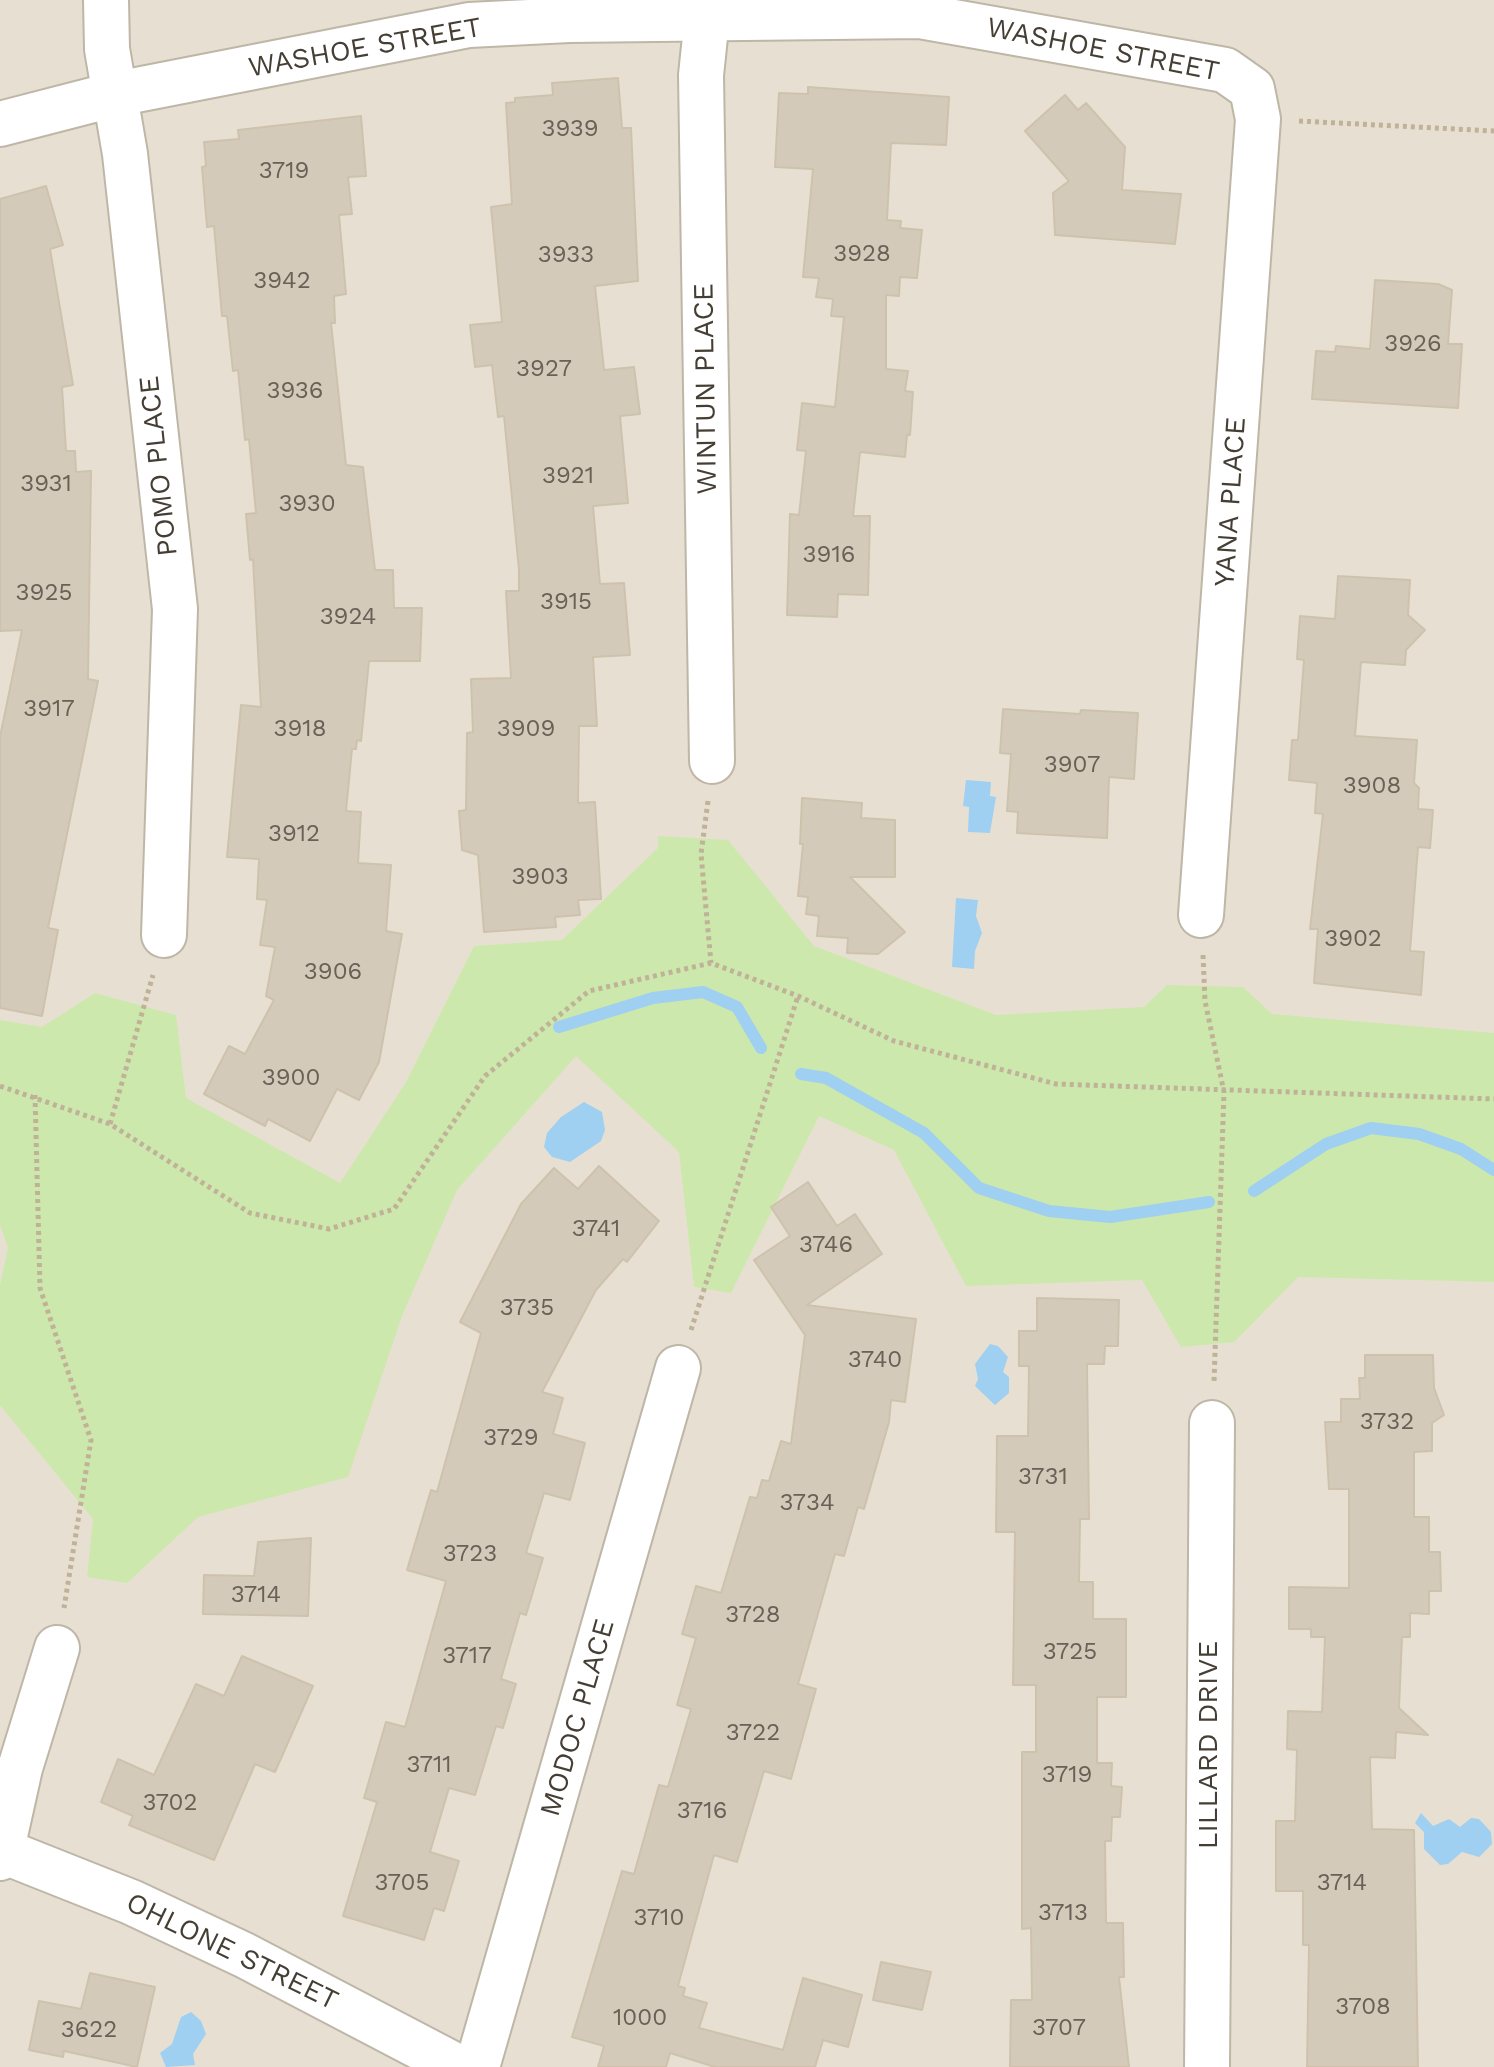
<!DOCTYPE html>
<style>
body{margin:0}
canvas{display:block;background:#f2eee4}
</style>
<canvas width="1494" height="2067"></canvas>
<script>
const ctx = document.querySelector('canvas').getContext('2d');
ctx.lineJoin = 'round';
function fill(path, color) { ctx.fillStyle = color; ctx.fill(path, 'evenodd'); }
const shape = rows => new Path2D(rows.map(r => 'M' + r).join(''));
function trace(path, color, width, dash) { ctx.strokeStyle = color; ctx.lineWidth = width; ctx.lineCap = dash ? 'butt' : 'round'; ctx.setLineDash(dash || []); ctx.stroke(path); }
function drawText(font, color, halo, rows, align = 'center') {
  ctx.font = font + ' "Work Sans",sans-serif'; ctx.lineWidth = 7; ctx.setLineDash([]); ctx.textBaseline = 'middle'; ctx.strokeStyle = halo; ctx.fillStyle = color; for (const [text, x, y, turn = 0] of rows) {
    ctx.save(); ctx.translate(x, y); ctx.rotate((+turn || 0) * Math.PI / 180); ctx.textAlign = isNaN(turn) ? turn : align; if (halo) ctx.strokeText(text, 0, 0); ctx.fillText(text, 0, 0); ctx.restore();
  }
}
const residential = shape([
 [0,0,1494,0,1494,2067,0,2067]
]);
const green = shape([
 [658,836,728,840,814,946,996,1015,1144,1007,1167,985,1243,987,1272,1014,1494,1033,1494,1282,1298,1277,1234,1342,1181,1347,1142,1280,966,1286,894,1150,819,1116,731,1293,694,1287,679,1152,576,1056,457,1190,402,1316,348,1477,198,1517,127,1583,87,1577,93,1519,0,1405,0,1285,8,1248,0,1225,0,1020,42,1027,95,993,176,1015,186,1098,340,1183,405,1084,474,946,562,940,658,848]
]);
const water = shape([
 [966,780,991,782,990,796,996,797,990,833,968,832,969,807,963,806],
 [956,898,978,900,976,916,982,933,975,951,974,969,952,967],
 [584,1102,602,1112,605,1130,601,1141,570,1162,552,1157,544,1147,547,1133,561,1117],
 [990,1344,998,1346,1008,1357,1003,1372,1009,1377,1009,1393,995,1405,975,1386,978,1379,975,1364],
 [1421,1813,1433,1826,1449,1819,1460,1827,1471,1818,1479,1819,1491,1832,1492,1844,1479,1857,1462,1852,1448,1864,1440,1865,1424,1849,1424,1832,1415,1823],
 [191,2012,201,2021,206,2034,193,2054,195,2065,166,2067,160,2053,172,2044,181,2017]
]);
const stream = shape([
 [559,1027,653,998,703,992,737,1007,761,1048],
 [801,1074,826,1078,924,1133,979,1188,1049,1211,1110,1217,1209,1202],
 [1254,1191,1326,1144,1371,1128,1419,1134,1461,1149,1494,1170]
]);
const building = shape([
 [618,78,622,128,631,128,638,281,595,286,604,370,634,367,640,414,620,416,628,503,593,506,600,584,624,583,630,655,593,657,597,726,579,726,578,803,595,802,601,899,578,900,580,915,555,917,556,927,484,932,478,855,462,850,459,811,466,810,467,733,473,732,471,679,511,678,506,591,519,591,519,570,504,416,498,417,492,365,475,367,470,325,502,322,491,207,512,204,506,103,515,102,515,98,553,95,552,83,618,78],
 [808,87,949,97,946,145,891,143,887,220,901,221,900,228,922,230,917,278,900,277,899,296,886,295,886,369,908,371,905,391,913,392,910,435,907,435,905,457,860,452,853,516,870,516,868,595,838,594,837,617,787,615,790,514,799,515,806,451,797,450,802,403,835,407,844,317,831,316,833,299,816,297,819,278,803,277,813,169,775,167,779,93,808,94,808,87],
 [1065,95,1078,110,1086,103,1125,147,1122,190,1181,194,1175,244,1055,235,1053,193,1069,181,1025,131,1065,95],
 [361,116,366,176,348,177,352,214,339,215,346,294,334,296,335,323,331,323,346,465,363,467,375,570,393,570,394,608,422,608,420,661,369,661,361,741,357,740,356,749,352,749,346,811,361,812,358,863,391,865,386,931,402,934,379,1062,359,1100,337,1089,310,1141,268,1119,265,1126,204,1094,229,1046,245,1054,274,1000,266,996,275,947,260,945,267,900,257,899,259,859,227,857,241,705,261,707,253,559,250,560,246,514,256,513,249,439,245,440,238,370,233,371,227,316,222,316,214,226,207,227,202,167,206,166,204,142,239,139,238,130,361,116],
 [46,186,63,245,50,249,73,385,62,387,66,451,75,451,76,472,91,471,88,679,98,681,48,928,58,930,42,1016,0,1008,0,737,22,630,0,631,0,199,46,186],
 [1375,280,1438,284,1452,290,1448,344,1462,344,1458,408,1312,399,1316,351,1335,352,1336,346,1370,349,1375,280],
 [1338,576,1410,580,1408,615,1425,630,1406,650,1405,665,1361,662,1355,736,1417,740,1414,783,1419,788,1418,809,1433,810,1430,848,1418,847,1410,951,1424,952,1421,995,1314,983,1318,929,1310,929,1323,814,1315,813,1317,783,1289,780,1292,740,1298,740,1304,660,1297,659,1300,616,1335,619,1338,576],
 [1003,709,1080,714,1081,710,1138,713,1134,779,1109,777,1107,838,1017,833,1018,812,1007,811,1011,754,1000,753,1003,709],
 [802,798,862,803,861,818,895,820,895,877,850,877,905,932,878,954,847,953,848,938,817,936,819,916,806,914,808,897,798,896,803,844,800,844,802,798],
 [599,1166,659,1221,627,1262,623,1259,596,1290,542,1392,563,1398,553,1434,585,1443,570,1500,544,1493,526,1553,543,1558,526,1615,520,1613,501,1679,516,1684,503,1728,496,1726,475,1795,449,1788,430,1852,459,1861,444,1911,434,1908,424,1940,343,1916,377,1802,364,1798,386,1722,405,1727,446,1581,407,1570,431,1490,437,1492,481,1333,460,1322,521,1204,554,1168,578,1189,599,1166],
 [808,1182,837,1226,855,1214,882,1254,807,1305,916,1319,905,1402,891,1400,889,1422,864,1509,858,1507,844,1556,835,1554,798,1684,816,1689,791,1779,764,1771,737,1862,714,1855,678,1986,685,1988,683,1996,707,2003,699,2028,783,2050,803,1978,862,1995,848,2047,823,2040,815,2067,715,2067,670,2053,666,2067,598,2067,604,2046,572,2037,622,1871,634,1874,659,1785,668,1787,691,1709,677,1705,696,1638,682,1634,696,1586,721,1593,750,1497,757,1498,762,1480,769,1481,781,1441,791,1444,805,1335,754,1260,790,1236,771,1207,808,1182],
 [1037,1298,1119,1300,1118,1346,1105,1346,1104,1364,1087,1364,1089,1519,1080,1519,1079,1582,1093,1582,1093,1619,1126,1619,1126,1697,1097,1697,1097,1763,1112,1763,1111,1786,1122,1787,1120,1817,1112,1817,1111,1841,1105,1841,1106,1923,1123,1923,1124,1977,1119,1977,1129,2067,1010,2067,1011,2000,1032,2000,1031,1928,1022,1929,1022,1752,1036,1752,1036,1685,1013,1685,1015,1532,996,1532,997,1436,1028,1436,1029,1366,1019,1366,1019,1331,1037,1331,1037,1298],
 [1365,1355,1433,1355,1434,1388,1444,1415,1432,1423,1432,1451,1414,1452,1414,1517,1429,1517,1429,1552,1440,1552,1441,1591,1429,1591,1429,1614,1410,1613,1410,1637,1402,1637,1399,1708,1428,1735,1396,1732,1395,1758,1370,1757,1372,1829,1414,1830,1418,2067,1307,2067,1309,1945,1303,1945,1303,1891,1276,1891,1276,1821,1295,1821,1297,1750,1287,1749,1288,1711,1322,1712,1325,1637,1311,1637,1311,1629,1289,1629,1289,1587,1349,1588,1349,1489,1329,1489,1325,1422,1341,1422,1341,1399,1360,1399,1359,1378,1365,1378,1365,1355],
 [311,1538,308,1616,203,1614,204,1575,254,1576,258,1542,311,1538],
 [242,1656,313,1686,275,1772,255,1764,214,1860,129,1825,133,1816,101,1802,118,1759,154,1775,196,1684,224,1696,242,1656],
 [881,1962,931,1972,922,2010,873,2000,881,1962],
 [90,1973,155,1987,137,2067,64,2051,63,2057,29,2050,39,2001,81,2009,90,1973]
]);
const path = shape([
 [1299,121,1494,131],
 [708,801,701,854,711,963],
 [1203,955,1205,1001,1224,1092,1214,1382],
 [0,1086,110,1124,250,1213,329,1229,394,1209,485,1076,589,991,711,963,798,996,894,1041,1056,1084,1494,1099],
 [35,1095,40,1288,91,1440,64,1608],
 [110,1124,153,975],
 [691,1330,798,996]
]);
const minor = shape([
 [106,0,107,49,125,154,175,609,164,935],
 [707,18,701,75,712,761],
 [0,124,116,94,469,25,569,20,920,16,1225,70,1252,89,1258,119,1201,915],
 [0,1850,131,1902,244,1955,458,2067],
 [0,1858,20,1768,57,1648],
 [477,2067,678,1368],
 [1207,2067,1212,1423]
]);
const numberNames = [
 ["3939",570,129],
 ["3719",284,171],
 ["3928",862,254],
 ["3933",566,255],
 ["3942",282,281],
 ["3926",1413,344],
 ["3927",544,369],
 ["3936",295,391],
 ["3921",568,476],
 ["3931",46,484],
 ["3930",307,504],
 ["3916",829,555],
 ["3925",44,593],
 ["3915",566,602],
 ["3924",348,617],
 ["3917",49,709],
 ["3918",300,729],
 ["3909",526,729],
 ["3907",1072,765],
 ["3908",1372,786],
 ["3912",294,834],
 ["3903",540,877],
 ["3902",1353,939],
 ["3906",333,972],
 ["3900",291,1078],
 ["3741",596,1229],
 ["3746",826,1245],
 ["3735",527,1308],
 ["3740",875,1360],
 ["3732",1387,1422],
 ["3729",511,1438],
 ["3731",1043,1477],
 ["3734",807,1503],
 ["3723",470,1554],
 ["3714",256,1595],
 ["3728",753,1615],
 ["3725",1070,1652],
 ["3717",467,1656],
 ["3722",753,1733],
 ["3711",429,1765],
 ["3719",1067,1775],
 ["3702",170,1803],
 ["3716",702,1811],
 ["3705",402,1883],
 ["3714",1342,1883],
 ["3713",1063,1913],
 ["3710",659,1918],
 ["3708",1363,2007],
 ["1000",640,2018],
 ["3707",1059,2028],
 ["3622",89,2030]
];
const streetNames = [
 ["WASHOE STREET",365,48,-10],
 ["WASHOE STREET",1103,50,11],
 ["WINTUN PLACE",706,389,-91],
 ["POMO PLACE",159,466,-96],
 ["YANA PLACE",1231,502,-86],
 ["MODOC PLACE",578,1718,-74],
 ["LILLARD DRIVE",1209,1745,-90],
 ["OHLONE STREET",232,1952,26]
];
fill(residential, '#e7e0d2');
fill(green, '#cde8ac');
fill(water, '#9fcff1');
trace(stream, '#9fcff1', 12);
fill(building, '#d4caba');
trace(building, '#cfc2ad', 2);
trace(minor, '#beb6a7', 48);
trace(path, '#c0b298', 5, [4, 4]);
trace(minor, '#fff', 44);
drawText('24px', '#696156', null, numberNames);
drawText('28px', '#453e34', '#fff', streetNames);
</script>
